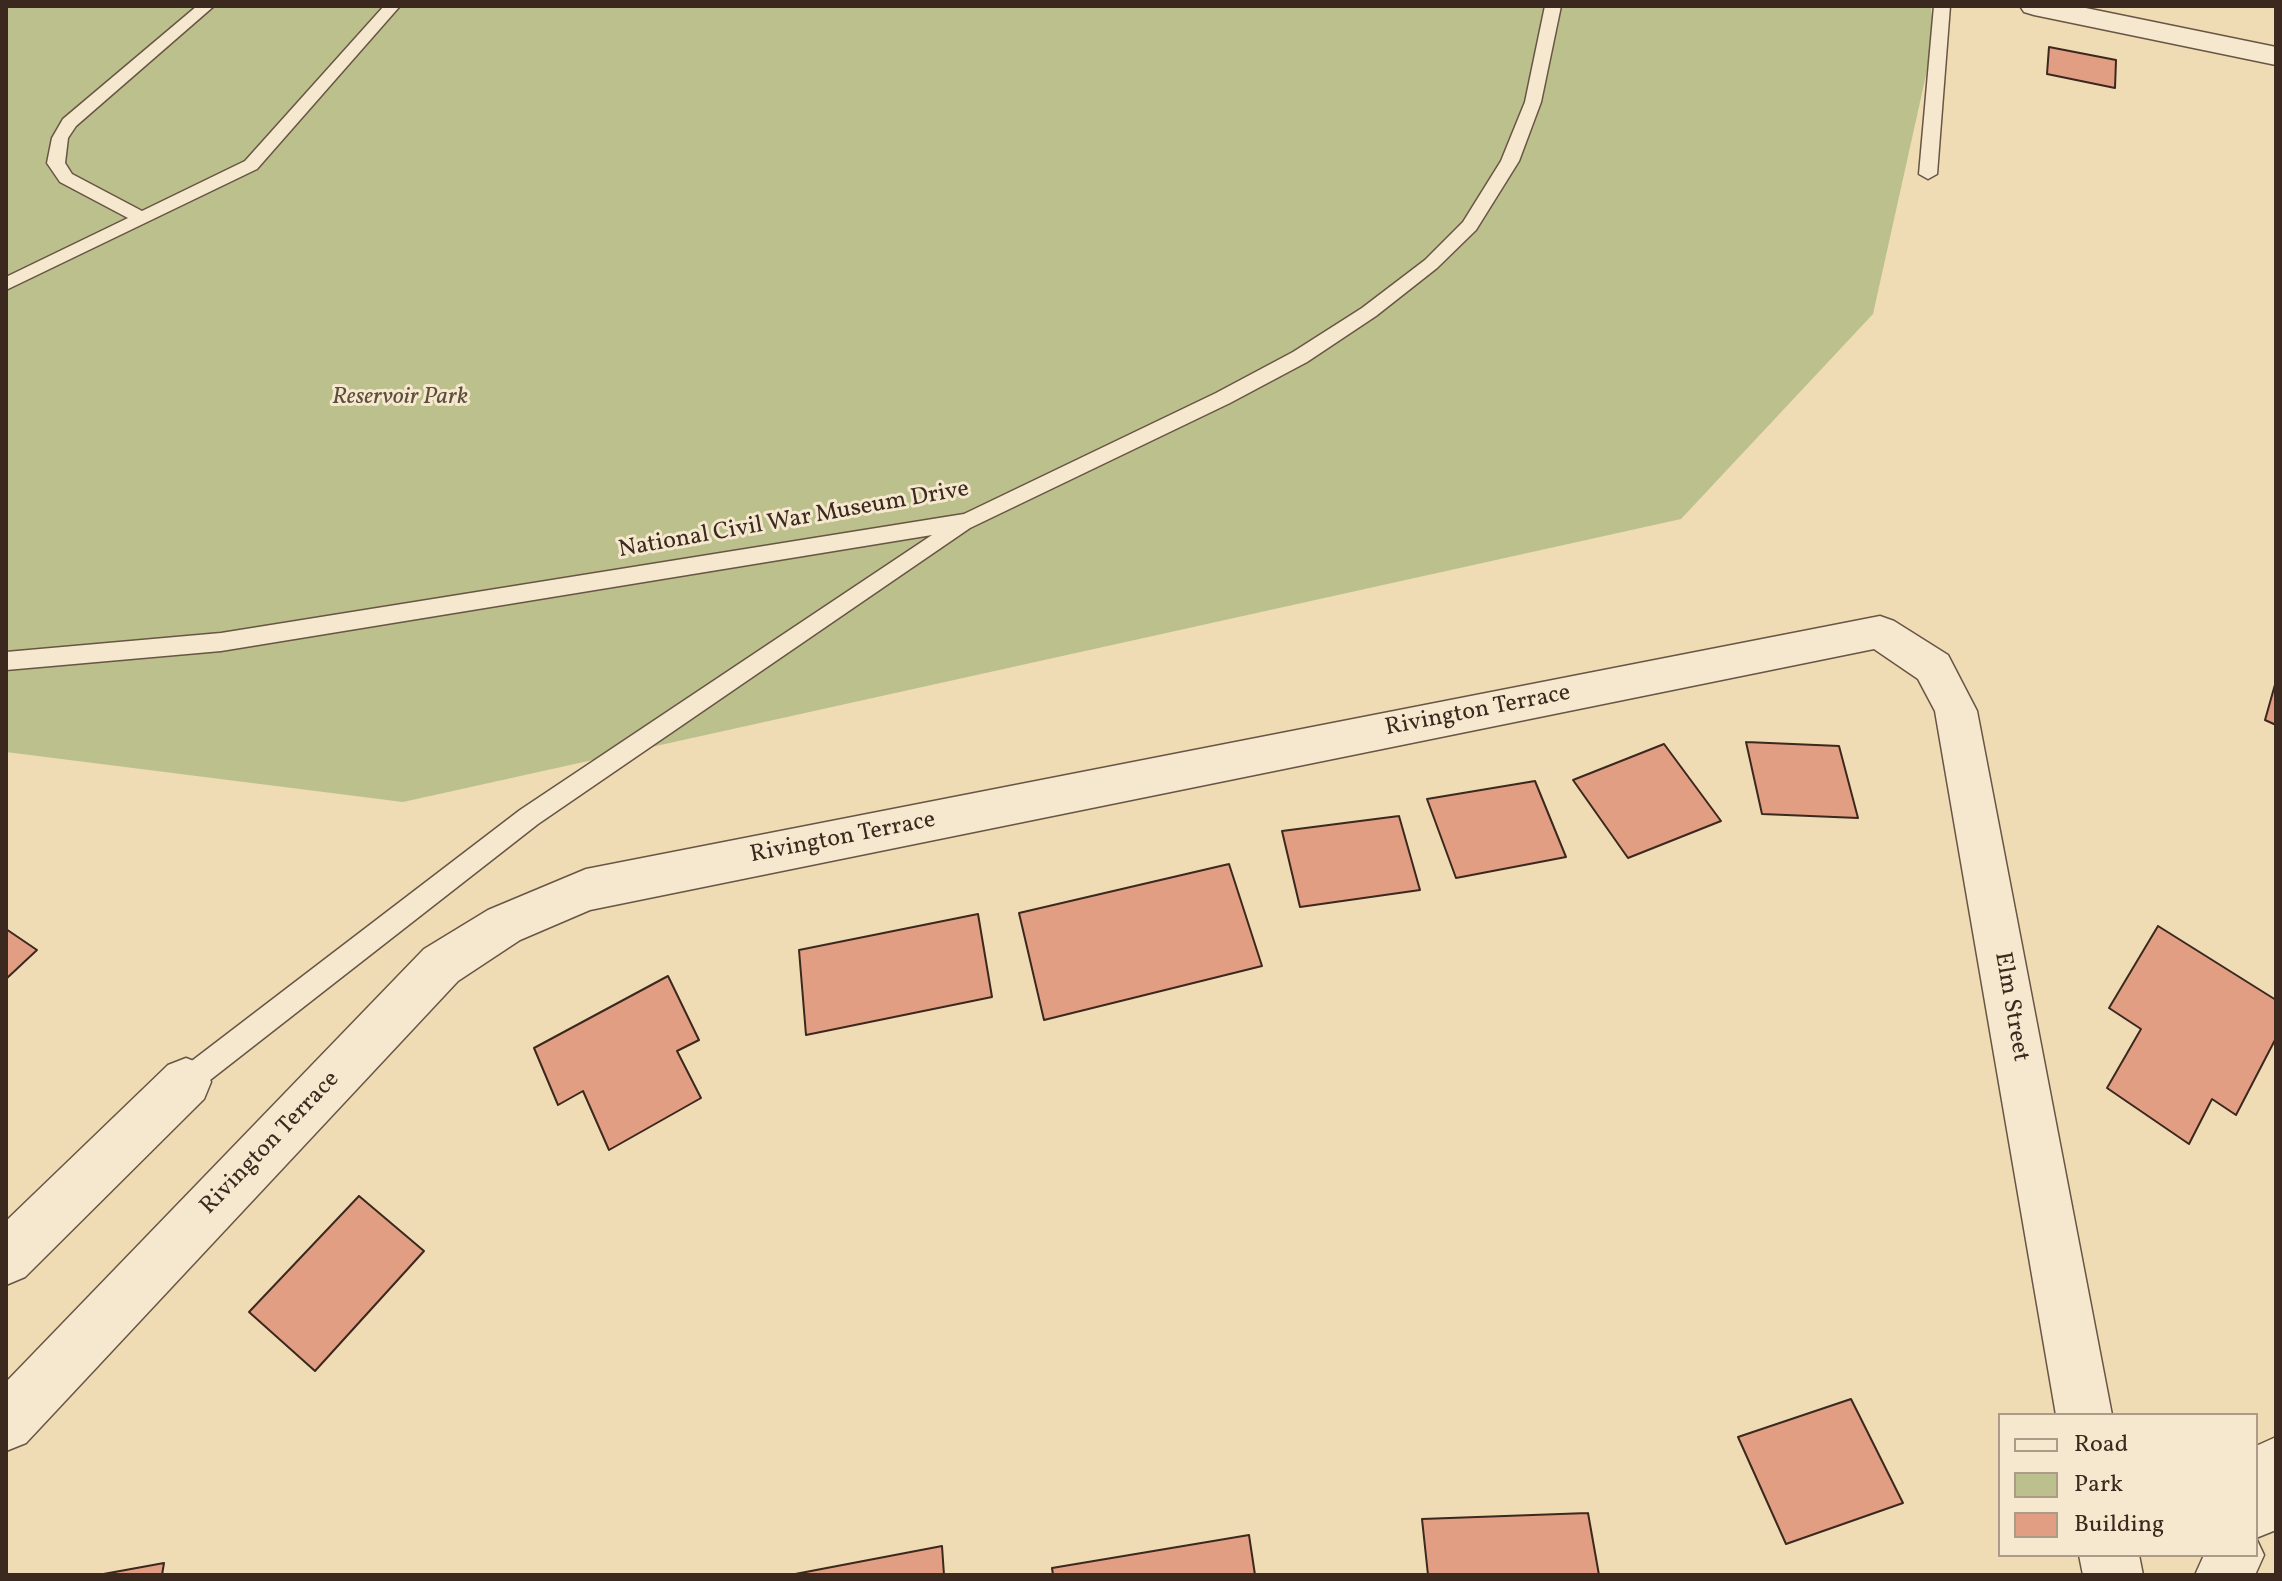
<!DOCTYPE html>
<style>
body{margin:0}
#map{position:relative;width:2282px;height:1581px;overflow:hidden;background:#efdbb4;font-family:Vollkorn,serif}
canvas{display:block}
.frame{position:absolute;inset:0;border:8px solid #3b281e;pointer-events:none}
.legend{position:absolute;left:1998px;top:1413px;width:260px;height:144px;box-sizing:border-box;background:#f5e8ce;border:2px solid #ab9b88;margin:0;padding:10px 14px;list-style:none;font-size:24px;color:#3b281e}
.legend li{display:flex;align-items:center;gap:16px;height:40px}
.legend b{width:40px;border:2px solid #ab9b88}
</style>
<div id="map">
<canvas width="2282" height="1581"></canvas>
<div class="frame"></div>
<ul class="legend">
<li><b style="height:10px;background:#f5e8ce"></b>Road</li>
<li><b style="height:22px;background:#bbc08c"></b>Park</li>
<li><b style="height:22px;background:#e29e82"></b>Building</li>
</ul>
</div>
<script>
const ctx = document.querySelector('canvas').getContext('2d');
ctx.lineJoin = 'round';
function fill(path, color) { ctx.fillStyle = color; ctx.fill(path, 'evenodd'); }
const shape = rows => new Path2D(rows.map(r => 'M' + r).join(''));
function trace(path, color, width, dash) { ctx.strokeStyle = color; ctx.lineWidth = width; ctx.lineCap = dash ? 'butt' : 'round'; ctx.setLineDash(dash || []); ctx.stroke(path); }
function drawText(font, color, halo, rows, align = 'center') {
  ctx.font = font + ' Vollkorn,serif'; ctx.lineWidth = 6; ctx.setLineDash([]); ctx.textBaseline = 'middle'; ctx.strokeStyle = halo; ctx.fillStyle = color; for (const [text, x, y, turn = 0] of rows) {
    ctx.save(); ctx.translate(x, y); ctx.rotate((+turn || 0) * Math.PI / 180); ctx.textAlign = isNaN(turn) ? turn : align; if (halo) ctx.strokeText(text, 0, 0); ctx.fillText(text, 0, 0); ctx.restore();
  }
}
const green = shape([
 [6,6,1931,6,1934,39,1873,314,1681,519,403,802,6,752]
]);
const building = shape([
 [2049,47,2116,60,2115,88,2047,74,2049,47],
 [2276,681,2276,725,2265,720,2276,681],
 [1746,742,1839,746,1858,818,1762,814,1746,742],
 [1664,744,1721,821,1628,858,1573,780,1664,744],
 [1535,781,1566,857,1456,878,1427,799,1535,781],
 [1399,816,1420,890,1300,907,1282,831,1399,816],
 [1229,864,1262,966,1044,1020,1019,913,1229,864],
 [978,914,992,997,806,1035,799,950,978,914],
 [2158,926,2276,1000,2276,1038,2236,1115,2212,1099,2189,1144,2107,1088,2141,1029,2109,1008,2158,926],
 [6,929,37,950,6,979,6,929],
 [668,976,699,1040,677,1051,701,1098,609,1150,583,1091,558,1105,534,1048,668,976],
 [359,1196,424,1251,315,1371,249,1312,359,1196],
 [1851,1399,1903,1503,1786,1544,1738,1437,1851,1399],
 [1588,1513,1599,1575,1428,1575,1422,1519,1588,1513],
 [1249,1535,1255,1575,1053,1575,1052,1568,1249,1535],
 [942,1546,944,1575,790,1575,942,1546],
 [164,1563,162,1575,98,1575,164,1563]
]);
const lane = shape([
 [197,6,214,6,76,126,68,138,65,163,72,174,142,211,245,161,384,6,400,6,257,169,6,290,6,277,128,218,60,182,47,163,52,138,63,119,197,6],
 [1545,6,1561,6,1541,102,1519,161,1476,230,1437,268,1376,316,1307,362,1230,403,970,528,538,824,196,1091,186,1095,176,1091,172,1082,176,1073,520,810,932,535,221,651,6,670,6,652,221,633,964,514,1216,393,1293,352,1362,308,1425,260,1463,222,1501,161,1525,102,1545,6],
 [1934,6,1950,6,1937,174,1928,179,1919,174,1934,6]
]);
const street = shape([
 [2020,6,2076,6,2276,47,2276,65,2034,15,2024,12,2020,6],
 [1880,616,1894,621,1948,655,1977,711,2112,1415,2056,1415,1935,711,1918,679,1874,649,590,910,520,940,458,981,26,1443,6,1451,6,1382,424,949,488,910,586,869,1880,616],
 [186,1058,204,1065,211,1082,204,1099,25,1277,6,1285,6,1221,168,1065,186,1058],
 [2276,1437,2276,1530,2256,1538,2264,1555,2255,1575,2195,1575,2204,1555,2256,1555,2256,1446,2276,1437],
 [2079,1555,2139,1555,2143,1575,2083,1575,2079,1555]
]);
const parkNames = [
 ["Reservoir Park",400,399]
];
const streetNames = [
 ["National Civil War Museum Drive",794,521,-10],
 ["Rivington Terrace",1478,712,-11],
 ["Rivington Terrace",843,839,-11],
 ["Elm Street",2010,1007,80],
 ["Rivington Terrace",271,1144,-46]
];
fill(green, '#bbc08c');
fill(building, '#e29e82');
trace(building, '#3b281e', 2);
trace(lane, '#685544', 3);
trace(street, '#685544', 3);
fill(lane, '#f5e8ce');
fill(street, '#f5e8ce');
drawText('italic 24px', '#5b4e3a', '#f5e8ce', parkNames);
drawText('24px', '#3b281e', '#f5e8ce', streetNames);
</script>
